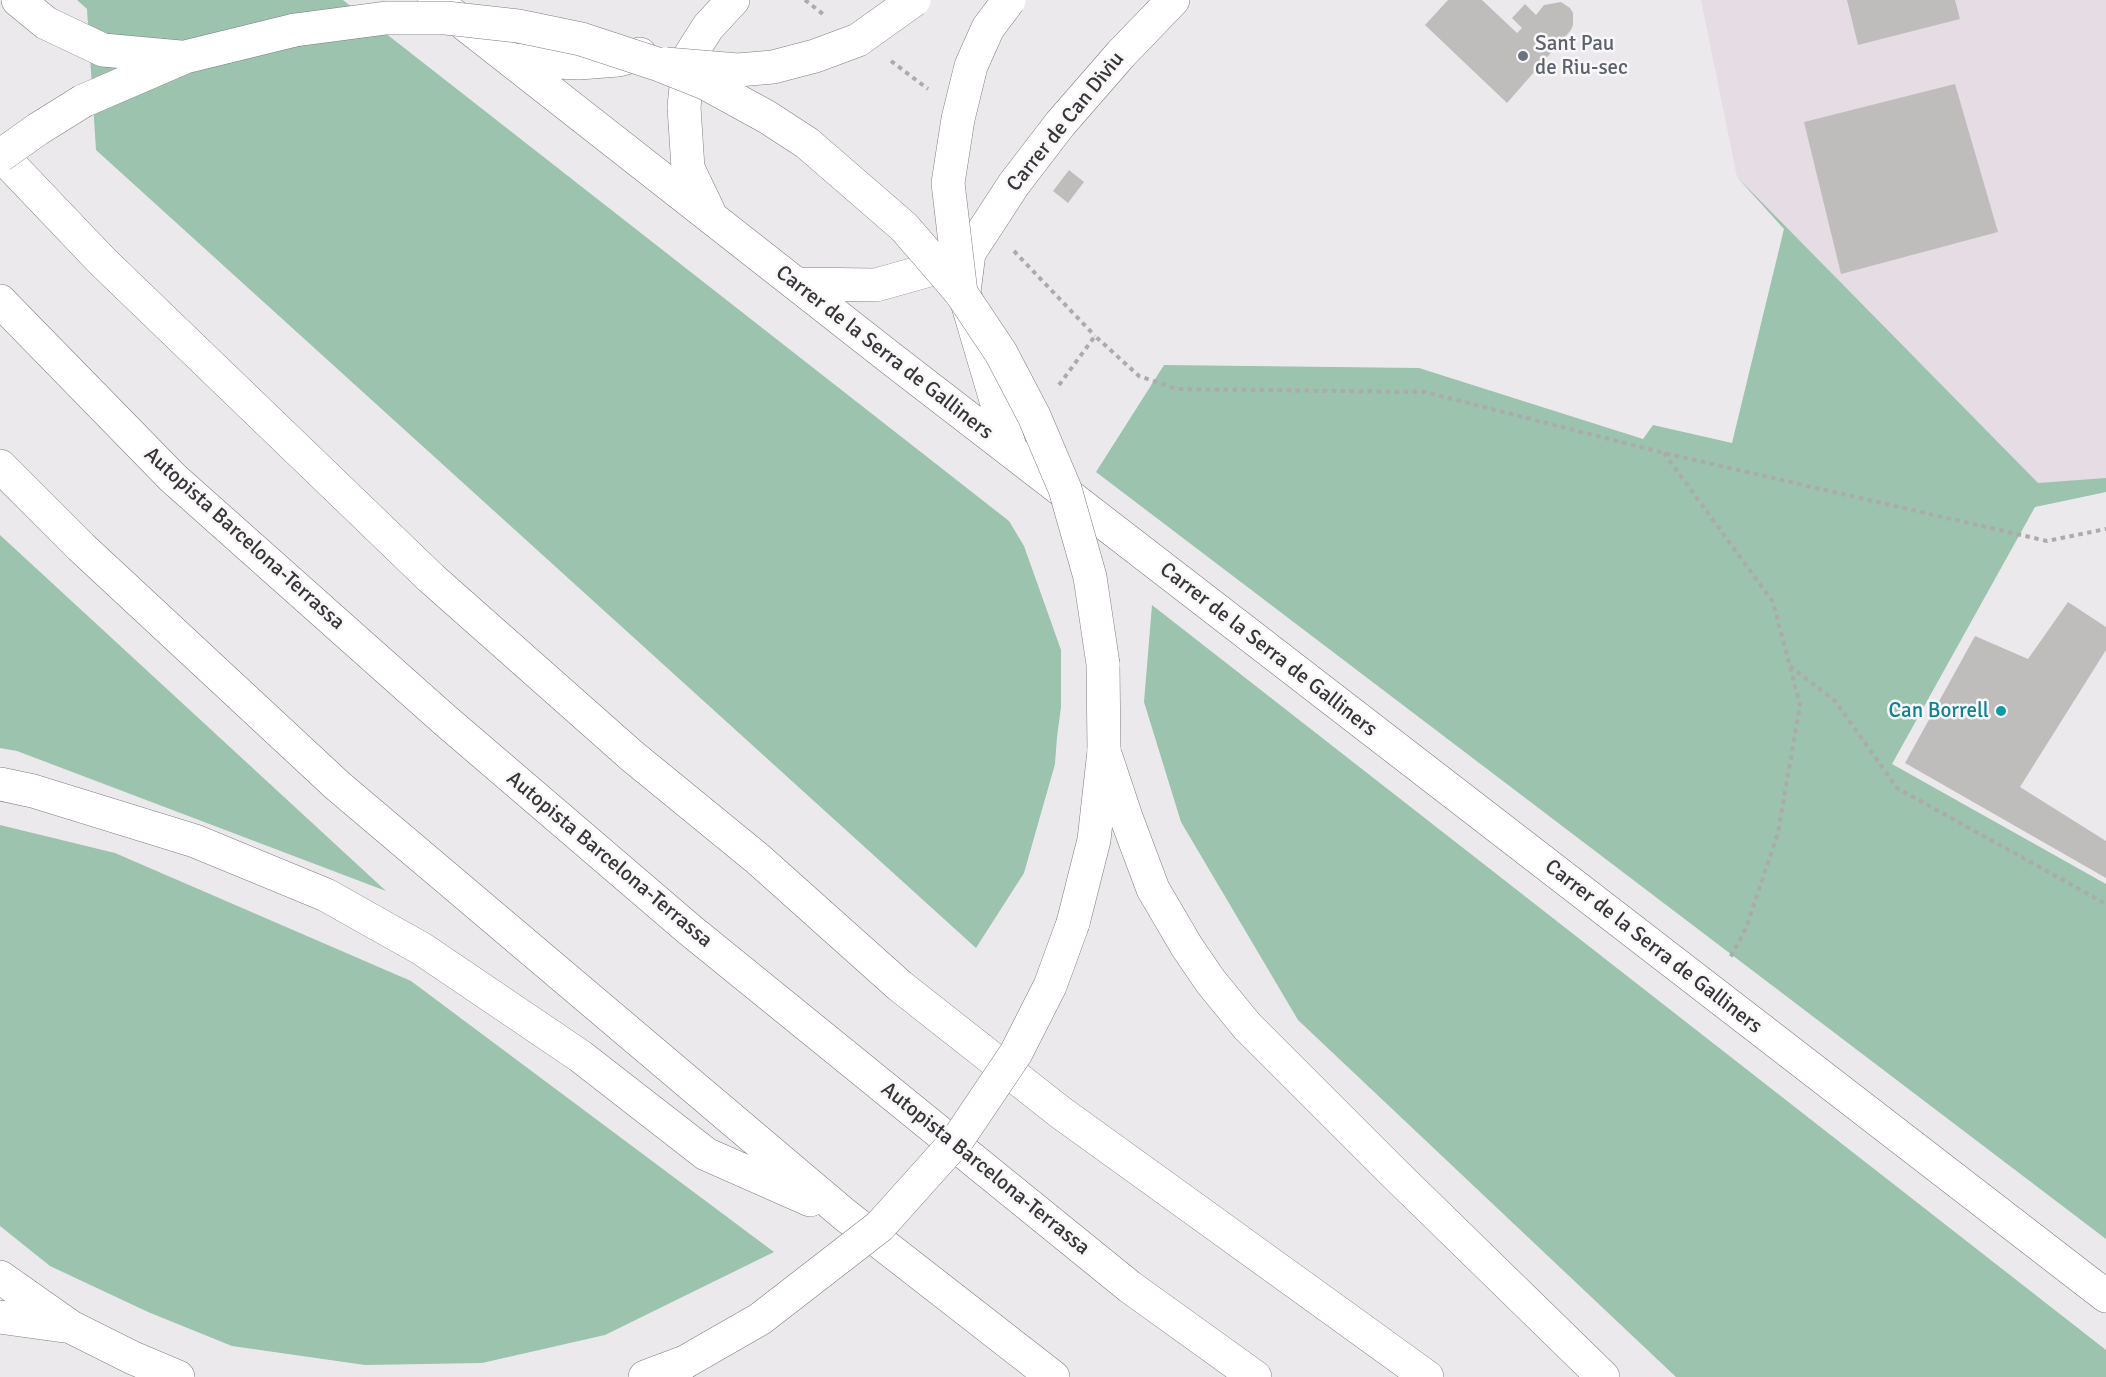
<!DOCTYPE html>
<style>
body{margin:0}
canvas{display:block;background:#ece9ec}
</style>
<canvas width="2106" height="1377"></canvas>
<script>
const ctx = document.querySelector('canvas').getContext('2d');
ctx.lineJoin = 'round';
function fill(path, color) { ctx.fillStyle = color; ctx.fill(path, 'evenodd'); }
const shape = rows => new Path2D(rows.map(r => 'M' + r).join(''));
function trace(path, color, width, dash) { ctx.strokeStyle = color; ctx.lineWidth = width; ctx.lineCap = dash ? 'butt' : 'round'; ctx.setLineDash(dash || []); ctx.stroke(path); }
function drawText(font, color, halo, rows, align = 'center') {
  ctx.font = font + ' Signika,sans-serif'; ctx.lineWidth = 5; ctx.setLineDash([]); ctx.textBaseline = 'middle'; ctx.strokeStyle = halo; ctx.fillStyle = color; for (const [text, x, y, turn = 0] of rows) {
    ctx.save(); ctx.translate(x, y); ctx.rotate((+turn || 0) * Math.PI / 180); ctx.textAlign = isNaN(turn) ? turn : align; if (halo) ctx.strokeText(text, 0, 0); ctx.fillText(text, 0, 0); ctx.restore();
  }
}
const built = shape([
 [1701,0,2106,0,2106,492,2050,504,1784,229,1737,177]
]);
const green = shape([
 [77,0,343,0,1009,521,1024,546,1061,650,1061,707,1057,737,1055,764,1024,873,976,948,96,150,87,9],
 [1737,177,2038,483,2106,478,2106,492,2035,507,1892,764,2106,884,2106,1239,1096,472,1164,365,1419,368,1643,439,1653,425,1732,443,1784,229],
 [0,535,386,891,17,751,0,748],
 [1152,605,2106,1350,2106,1377,1676,1377,1298,1020,1181,822,1144,702],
 [0,825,115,853,411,981,774,1252,605,1335,482,1363,365,1365,232,1346,148,1312,50,1266,0,1226]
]);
const building = shape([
 [1448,0,1482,0,1517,33,1522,28,1512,18,1525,4,1536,15,1544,5,1561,2,1570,8,1573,13,1573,25,1571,30,1507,103,1425,25],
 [1847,0,1955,0,1960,19,1858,45],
 [1955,84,1998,232,1841,274,1804,122],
 [1069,170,1084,182,1068,203,1053,191],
 [2068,602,2106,627,2106,650,2020,787,2106,841,2106,878,1905,763,1975,636,2028,659]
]);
const path = shape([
 [805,0,823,14],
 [891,61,928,89],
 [1014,251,1095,336],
 [1059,385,1095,336,1139,376,1177,389,1425,392,1664,453,2047,541,2106,529],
 [1664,453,1773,602,1800,705,1778,833,1746,928,1729,960],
 [1790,666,1835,701,1897,788,2106,904]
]);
const minor = shape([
 [434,0,893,360,2106,1296],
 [511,60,579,63,618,60,640,54],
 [709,212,688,168,684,107,689,57,708,27,733,0],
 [796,284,876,285,933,269,962,256],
 [1011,451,964,292,969,253,1014,184,1060,124,1121,54,1173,0]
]);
const tertiary = shape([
 [18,0,46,23,103,50,180,57],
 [83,101,185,57,295,30],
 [1073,923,1094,840,1104,751,1103,664],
 [0,1277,71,1327,133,1358,178,1377],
 [0,1317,64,1326],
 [645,1377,685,1362]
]);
const motorway = shape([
 [0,154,102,261,431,578,632,756,758,859,900,986,1060,1112,1427,1377],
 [0,301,173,478,446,721,690,930,1130,1287,1255,1377],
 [0,466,81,547,338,786,845,1215,1053,1377],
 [1104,751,1126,817,1153,889,1187,947,1211,982,1247,1026,1395,1174,1603,1377],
 [0,784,33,791,195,841,326,895,422,949,580,1056,706,1154,810,1200]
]);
const minorBridge = shape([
 [666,64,738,70,773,67,815,56,858,40,914,0],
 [961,293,948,183,958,119,971,66,988,28,1009,0]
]);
const tertiaryBridge = shape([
 [295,30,386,18,446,18,518,26,581,39,657,64,707,84,767,117,807,143,904,227,961,293,1001,353,1034,416,1065,489,1090,577,1103,664],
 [0,156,38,129,83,101],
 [685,1362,760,1319,880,1226,958,1139,1016,1053,1050,986,1073,923]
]);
const markers = [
 [1523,56,6,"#6b7280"],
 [2001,711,6,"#0f9aa8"]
];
const worshipNames = [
 ["Sant Pau",1535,44],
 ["de Riu-sec",1535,68]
];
const streetNames = [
 ["Carrer de Can Diviu",1066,122,-51],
 ["Carrer de la Serra de Galliners",884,353,38],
 ["Autopista Barcelona-Terrassa",244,539,42],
 ["Carrer de la Serra de Galliners",1268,650,38],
 ["Autopista Barcelona-Terrassa",609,860,40],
 ["Carrer de la Serra de Galliners",1653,947,38],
 ["Autopista Barcelona-Terrassa",985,1169,39]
];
const cultureNames = [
 ["Can Borrell",1989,711]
];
fill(built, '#e5dce4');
fill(green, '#9bc3ae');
fill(building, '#bfbdbb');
trace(minor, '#807d80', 34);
trace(tertiary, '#807d80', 34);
trace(motorway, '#807d80', 34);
trace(path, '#adaaac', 4, [4.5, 4.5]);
trace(minor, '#fff', 33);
trace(tertiary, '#fff', 33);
trace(motorway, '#fff', 33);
trace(minorBridge, '#807d80', 34, []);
trace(tertiaryBridge, '#807d80', 34, []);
trace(minorBridge, '#fff', 33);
trace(tertiaryBridge, '#fff', 33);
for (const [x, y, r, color] of markers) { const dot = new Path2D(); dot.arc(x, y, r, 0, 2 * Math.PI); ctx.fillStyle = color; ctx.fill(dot); trace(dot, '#f9f7f9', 2); }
drawText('21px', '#5b616d', '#f9f7f9', worshipNames, 'left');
drawText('21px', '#373636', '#f9f7f9', streetNames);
drawText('21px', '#0d838f', '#f9f7f9', cultureNames, 'right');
</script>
